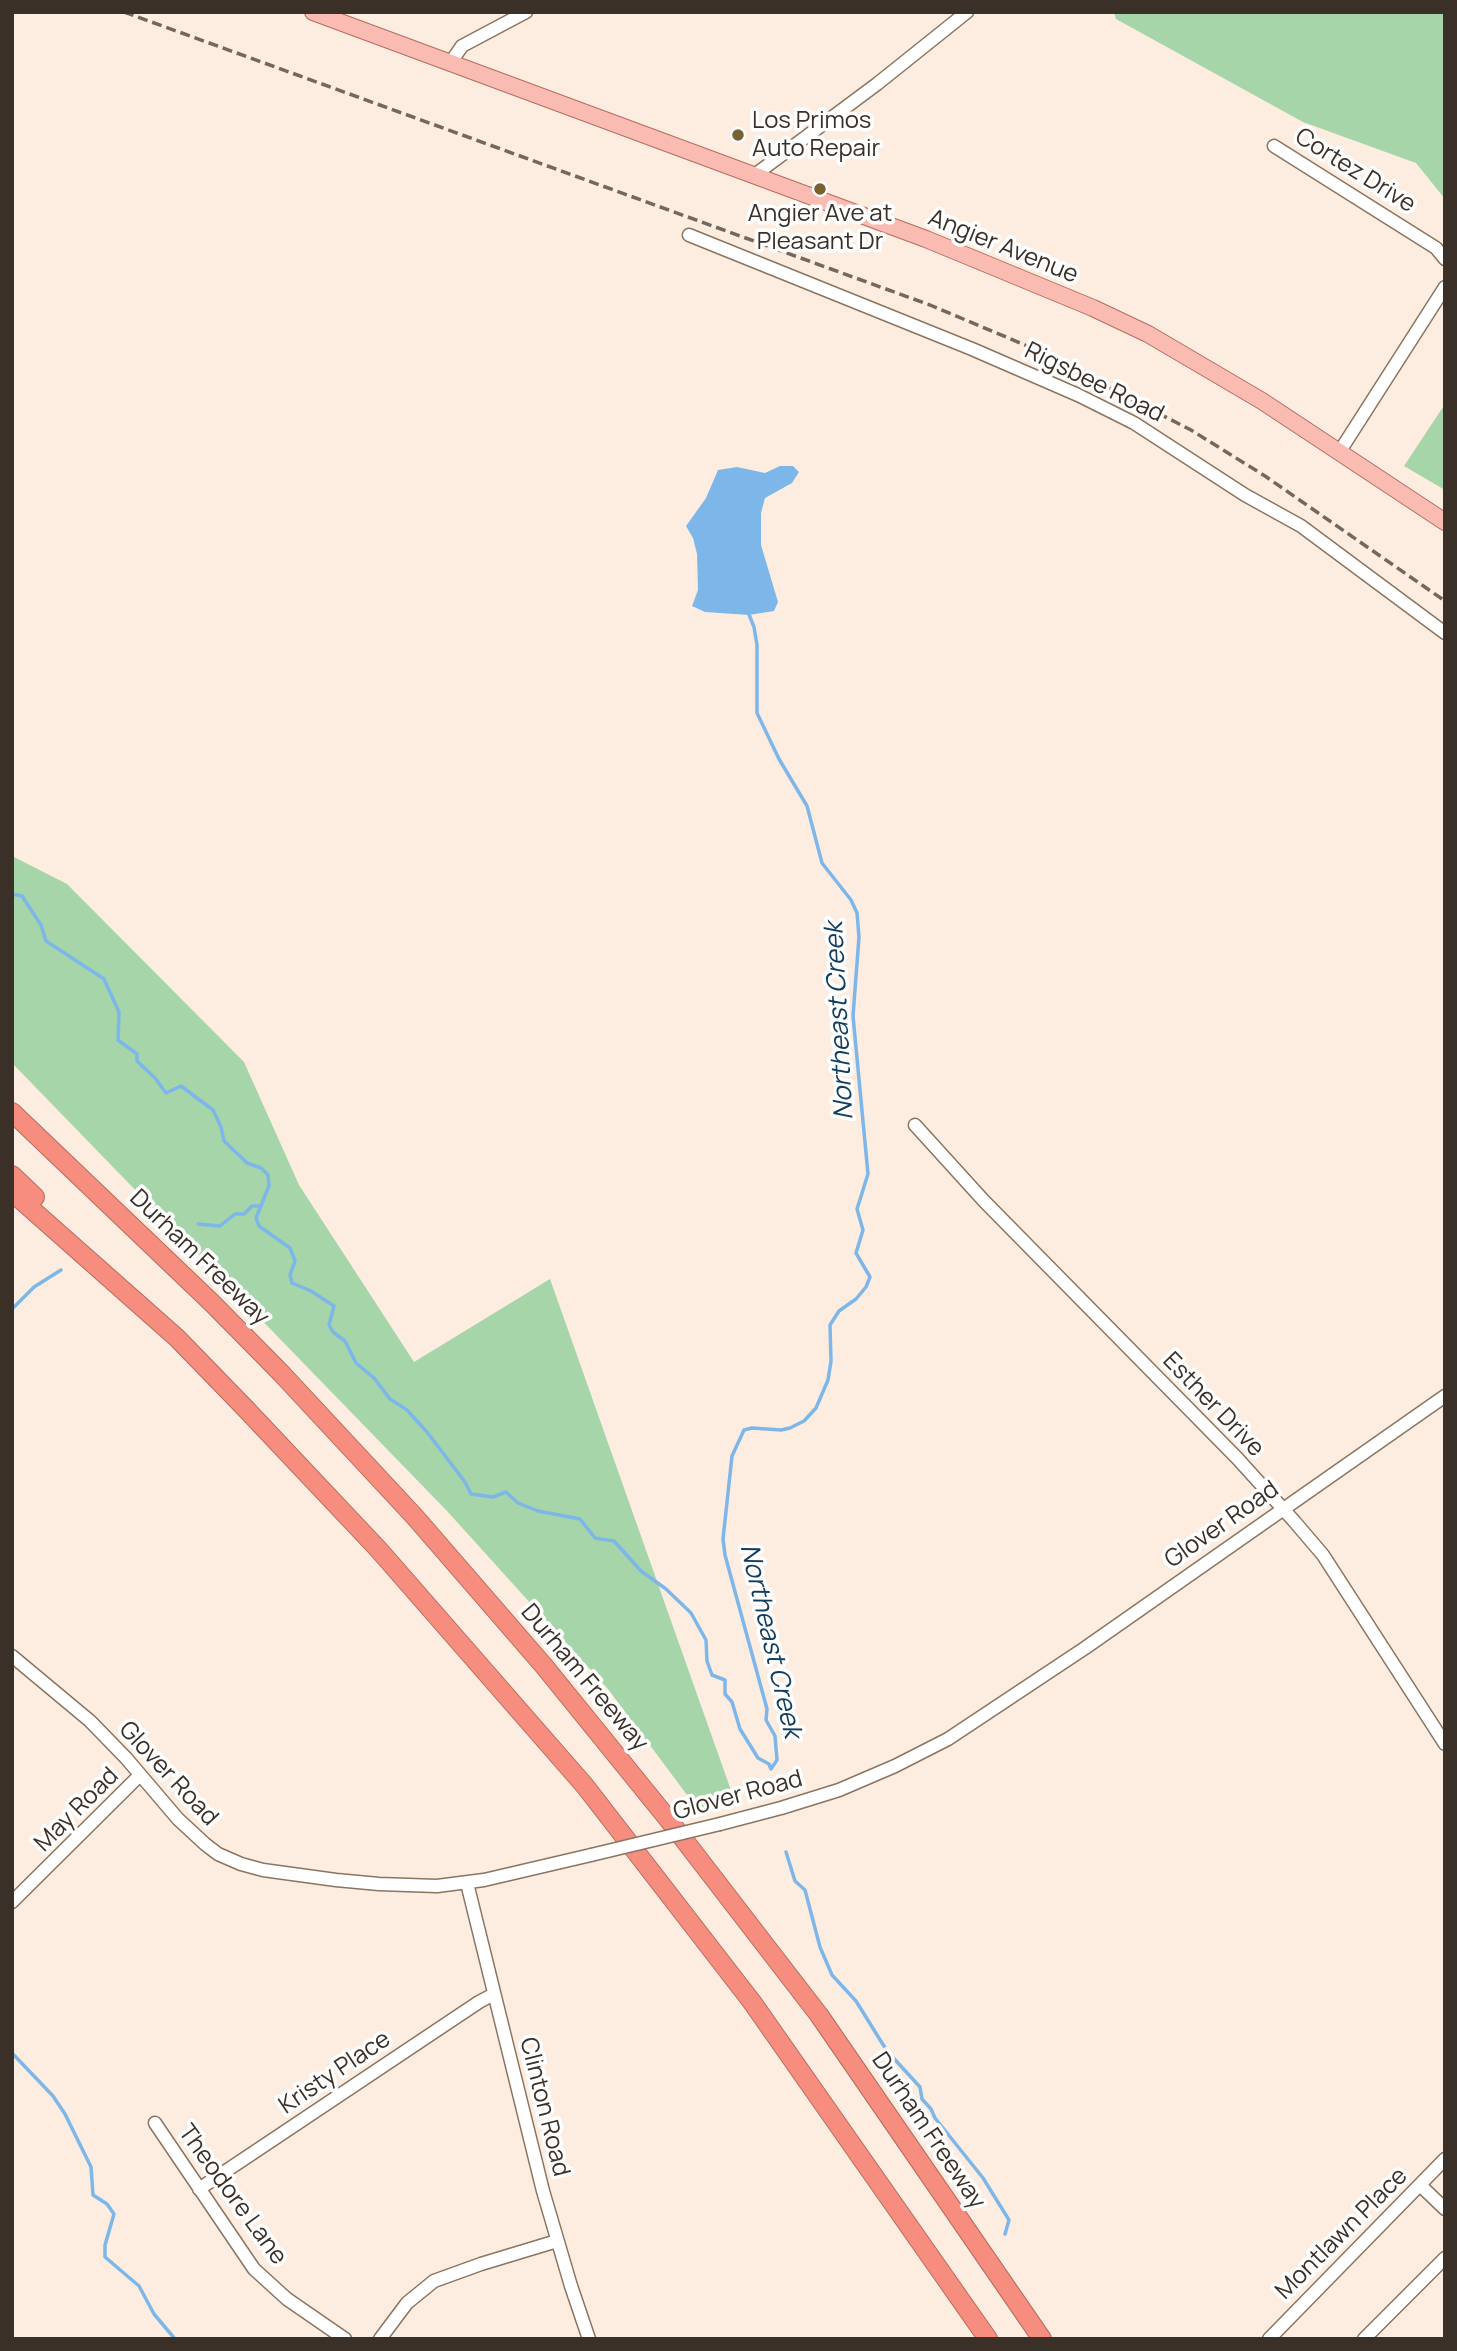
<!DOCTYPE html>
<style>
body{margin:0}
#map{position:relative;width:1457px;height:2351px;overflow:hidden;background:#fdede0;font-family:Manrope,sans-serif}
canvas{display:block}
.frame{position:absolute;inset:0;border:14px solid #3a3027;pointer-events:none}
</style>
<div id="map">
<canvas width="1457" height="2351"></canvas>
<div class="frame"></div>
</div>
<script>
const ctx = document.querySelector('canvas').getContext('2d');
ctx.lineJoin = 'round';
function fill(path, color) { ctx.fillStyle = color; ctx.fill(path, 'evenodd'); }
const shape = rows => new Path2D(rows.map(r => 'M' + r).join(''));
function trace(path, color, width, dash) { ctx.strokeStyle = color; ctx.lineWidth = width; ctx.lineCap = dash ? 'butt' : 'round'; ctx.setLineDash(dash || []); ctx.stroke(path); }
function drawText(font, color, halo, rows, align = 'center') {
  ctx.font = font + ' Manrope,sans-serif'; ctx.lineWidth = 7; ctx.setLineDash([]); ctx.textBaseline = 'middle'; ctx.strokeStyle = halo; ctx.fillStyle = color; for (const [text, x, y, turn = 0] of rows) {
    ctx.save(); ctx.translate(x, y); ctx.rotate((+turn || 0) * Math.PI / 180); ctx.textAlign = isNaN(turn) ? turn : align; if (halo) ctx.strokeText(text, 0, 0); ctx.fillText(text, 0, 0); ctx.restore();
  }
}
const green = shape([
 [1114,12,1445,12,1445,199,1416,163,1303,122,1116,19],
 [1445,404,1445,490,1404,466],
 [12,856,67,884,244,1062,299,1185,414,1362,550,1279,733,1796,699,1811,608,1689,447,1511,12,1063]
]);
const water = shape([
 [780,466,793,466,799,472,792,483,765,498,761,513,761,545,778,602,774,611,749,615,705,612,692,606,698,590,697,554,693,538,686,526,706,498,718,470,737,467,765,473]
]);
const stream = shape([
 [12,894,22,896,41,925,46,941,104,979,119,1012,118,1040,137,1054,137,1061,155,1078,166,1093,181,1086,213,1110,221,1127,224,1141,247,1163,261,1168,268,1175,269,1186,256,1218,259,1226,290,1248,295,1261,290,1275,292,1283,311,1291,334,1306,329,1325,333,1332,345,1341,356,1363,374,1378,390,1399,407,1410,427,1432,465,1482,471,1494,493,1497,506,1492,518,1503,538,1511,580,1519,595,1538,614,1541,641,1571,666,1589,691,1613,706,1640,707,1661,712,1675,725,1680,725,1694,732,1702,740,1729,758,1758,769,1764,771,1769,777,1760,775,1736,766,1720,767,1709,725,1555,723,1539,732,1456,744,1430,752,1428,781,1430,790,1428,804,1421,816,1408,828,1380,831,1361,830,1325,839,1311,856,1299,866,1287,870,1277,856,1253,863,1230,857,1209,868,1174,853,1016,859,937,857,913,851,900,822,863,807,806,779,759,757,713,757,645,754,627,748,612],
 [198,1224,220,1226,235,1214,244,1214,252,1206,261,1206],
 [12,1309,34,1287,61,1270],
 [786,1852,795,1881,805,1890,820,1947,832,1975,856,2001,887,2051,920,2087,922,2099,931,2109,935,2118,983,2178,1009,2220,1005,2234],
 [12,2053,53,2096,65,2114,91,2167,93,2195,107,2204,114,2214,105,2245,105,2257,139,2286,154,2314,175,2339]
]);
const minor = shape([
 [451,62,462,46,526,12],
 [1274,146,1436,248,1445,259],
 [756,174,877,84,967,12],
 [689,235,972,349,1078,395,1134,423,1245,495,1301,526,1445,633],
 [1340,451,1445,287],
 [915,1125,984,1201,1237,1458,1294,1521,1323,1555,1445,1744],
 [12,1656,90,1721,126,1758,178,1819,205,1844,218,1854,241,1864,263,1870,336,1880,379,1884,437,1886,484,1880,591,1855],
 [720,1824,781,1808,839,1790,895,1766,948,1739,1085,1648,1445,1396],
 [467,1883,543,2191,571,2286,589,2339],
 [12,1902,140,1775],
 [155,2123,254,2269,287,2299,345,2339],
 [1420,2185,1445,2209],
 [199,2189,479,2002,494,1994],
 [380,2339,407,2303,434,2281,481,2264,557,2241],
 [1269,2339,1445,2159],
 [1364,2339,1445,2258]
]);
const major = shape([
 [313,12,926,239,1093,308,1148,334,1262,401,1445,522]
]);
const highway = shape([
 [12,1112,212,1303,281,1373,415,1517,544,1666,668,1819,819,2015,1042,2339],
 [12,1175,35,1197],
 [12,1192,177,1338,245,1408,379,1550,585,1786,752,2002,988,2339]
]);
const rail = shape([
 [124,12,930,305,1025,345,1191,430,1265,476,1445,601]
]);
const minorBridge = shape([
 [591,1855,720,1824]
]);
const markers = [
 [738,135,7,"#7b6032"],
 [820,189,7,"#7b6032"]
];
const poiNames = [
 ["Los Primos",752,121],
 ["Auto Repair",752,149],
 ["Angier Ave at",820,214,"center"],
 ["Pleasant Dr",820,242,"center"]
];
const streetNames = [
 ["Cortez Drive",1355,171,32],
 ["Angier Avenue",1003,247,22],
 ["Rigsbee Road",1094,383,26],
 ["Durham Freeway",199,1258,44],
 ["Esther Drive",1213,1405,46],
 ["Glover Road",1222,1525,-35],
 ["Durham Freeway",584,1678,50],
 ["Glover Road",168,1774,47],
 ["Glover Road",738,1796,-15],
 ["May Road",77,1810,-45],
 ["Kristy Place",335,2073,-34],
 ["Clinton Road",544,2107,76],
 ["Durham Freeway",928,2131,56],
 ["Theodore Lane",232,2195,54],
 ["Montlawn Place",1342,2234,-45]
];
const waterNames = [
 ["Northeast Creek",840,1021,-93],
 ["Northeast Creek",770,1641,77]
];
fill(green, '#a5d5a9');
fill(water, '#7db7e9');
trace(stream, '#7db7e9', 3.5);
trace(minor, '#8b7460', 15);
trace(major, '#b56c60', 18);
trace(highway, '#b56c60', 20);
trace(minor, '#fff', 12);
trace(major, '#fabbb2', 16);
trace(highway, '#f78d7f', 18);
trace(rail, '#73685d', 3.5, [10, 5]);
trace(minorBridge, '#8b7460', 15, []);
trace(minorBridge, '#fff', 12);
for (const [x, y, r, color] of markers) { const dot = new Path2D(); dot.arc(x, y, r, 0, 2 * Math.PI); ctx.fillStyle = color; ctx.fill(dot); trace(dot, '#fefefe', 2.5); }
drawText('24px', '#3a3027', '#fefefe', poiNames, 'left');
drawText('24px', '#3a3027', '#fefefe', streetNames);
drawText('italic 26px', '#113d5e', '#fefefe', waterNames);
</script>
